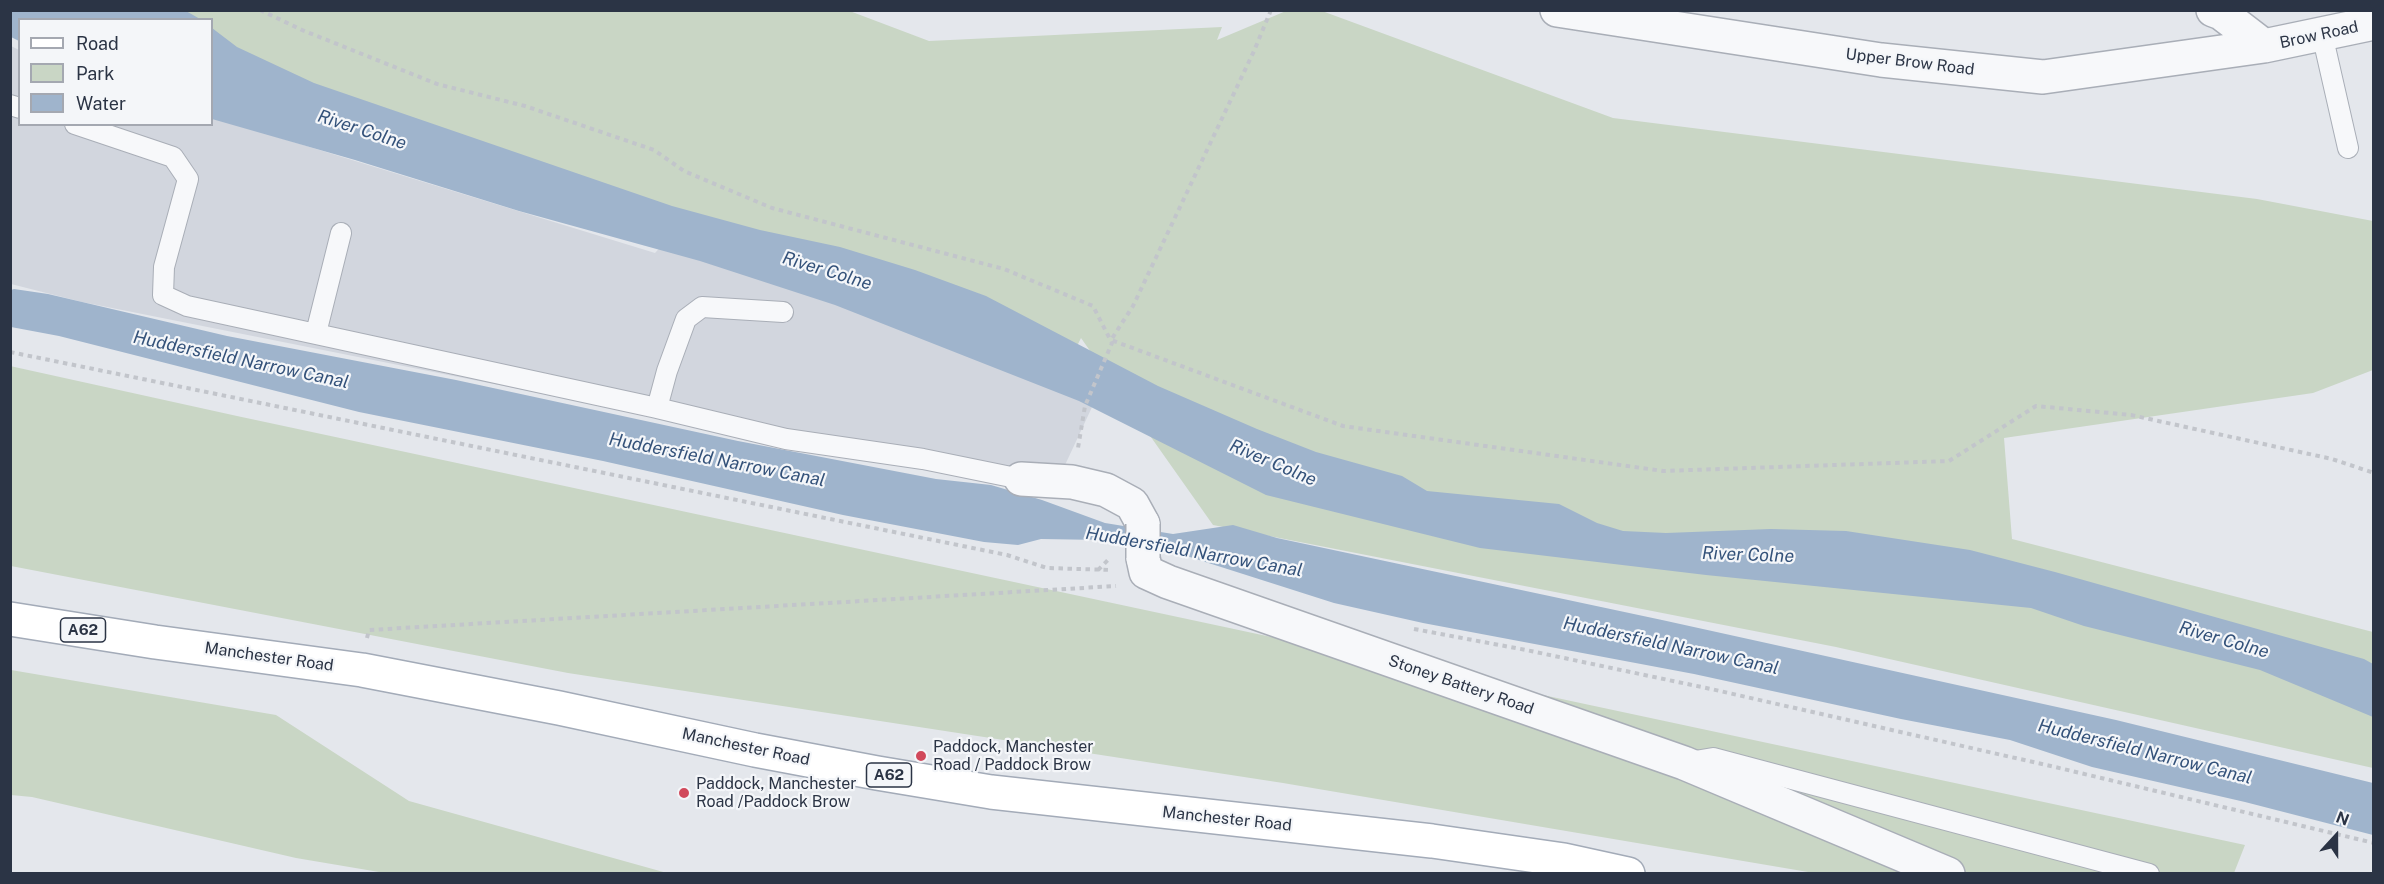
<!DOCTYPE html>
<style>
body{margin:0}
#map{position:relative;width:2384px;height:884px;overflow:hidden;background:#e4e7ec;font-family:"Public Sans",sans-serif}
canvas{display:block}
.frame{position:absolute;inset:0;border:12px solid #2b3445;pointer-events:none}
.legend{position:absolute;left:18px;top:18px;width:195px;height:108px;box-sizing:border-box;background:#f4f6f9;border:2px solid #a4a8b1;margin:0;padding:8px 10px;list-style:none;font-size:18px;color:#2b3445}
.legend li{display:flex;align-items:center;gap:12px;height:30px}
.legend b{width:30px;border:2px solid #a4a8b1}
.north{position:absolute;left:2306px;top:806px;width:60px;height:60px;-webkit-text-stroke:4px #f4f6f9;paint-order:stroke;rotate:21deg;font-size:16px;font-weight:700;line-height:24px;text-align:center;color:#2b3445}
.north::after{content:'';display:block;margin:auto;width:21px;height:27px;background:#2b3445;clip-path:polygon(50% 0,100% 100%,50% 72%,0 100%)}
</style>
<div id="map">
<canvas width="2384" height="884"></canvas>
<div class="frame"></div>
<ul class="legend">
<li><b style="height:8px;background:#fff"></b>Road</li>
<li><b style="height:16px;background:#c9d6c5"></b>Park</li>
<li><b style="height:16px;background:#9fb4cc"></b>Water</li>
</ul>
<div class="north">N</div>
</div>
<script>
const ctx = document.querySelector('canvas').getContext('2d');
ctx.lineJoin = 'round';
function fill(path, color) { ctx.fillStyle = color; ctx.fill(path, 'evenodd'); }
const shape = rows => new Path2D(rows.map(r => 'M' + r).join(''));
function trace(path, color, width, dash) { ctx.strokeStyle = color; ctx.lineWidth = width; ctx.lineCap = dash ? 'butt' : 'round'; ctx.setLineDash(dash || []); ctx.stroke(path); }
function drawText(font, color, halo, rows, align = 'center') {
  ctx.font = font + ' "Public Sans",sans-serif'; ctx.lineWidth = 4.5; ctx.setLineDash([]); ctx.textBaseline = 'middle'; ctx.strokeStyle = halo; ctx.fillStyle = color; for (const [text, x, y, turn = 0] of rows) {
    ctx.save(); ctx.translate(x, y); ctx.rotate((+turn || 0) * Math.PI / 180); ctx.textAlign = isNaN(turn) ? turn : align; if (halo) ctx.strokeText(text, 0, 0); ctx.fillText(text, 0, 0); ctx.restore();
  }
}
const built = shape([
 [11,46,19,50,20,124,212,124,212,117,655,253,667,240,1044,380,1093,405,1051,495,82,302,11,284]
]);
const green = shape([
 [847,10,929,41,1222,27,1217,40,1286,11,1322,11,1613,118,2257,199,2373,221,2373,370,2313,393,2004,438,2012,539,2373,632,2373,768,1836,647,1213,525,1081,338,1074,352,212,72,212,20,46,20,18,11],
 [10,366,237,416,2245,845,2234,873,1814,873,1283,783,568,673,11,566],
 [11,670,276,715,409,801,667,873,385,873,296,858,32,797,11,795]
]);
const water = shape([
 [11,10,186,11,200,19,20,20,19,41,11,37],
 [212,28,237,47,314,83,672,206,760,230,840,247,915,270,986,296,1158,386,1257,429,1316,452,1402,476,1427,491,1559,504,1597,523,1623,531,1666,533,1771,529,1846,531,1970,550,2055,572,2364,659,2373,664,2373,717,2260,670,2084,626,2031,608,1706,575,1480,548,1266,495,1079,401,835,305,700,261,519,211,355,160,212,119],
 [14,289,48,294,227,336,456,380,738,441,936,479,991,485,1042,500,1105,523,1173,534,1233,525,1277,538,1662,620,2116,720,2373,783,2373,835,2245,802,2092,767,2010,740,1901,719,1694,674,1423,623,1334,603,1174,552,1101,540,1041,539,1018,545,984,542,843,515,603,461,359,412,59,336,11,327,11,290]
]);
const path = shape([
 [260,10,302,30,437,84,525,106,654,150,684,171,772,208,1004,269,1093,306,1112,343,1085,406,1078,448],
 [1271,10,1254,51,1133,306,1111,340,1343,426,1663,471,1949,461,2036,406,2131,415,2332,459,2374,473],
 [10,352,1007,555,1047,568,1112,570],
 [1098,570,1108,560],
 [1414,629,1526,650,1711,689,2055,767,2374,843],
 [367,638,369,630,1116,586]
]);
const service = shape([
 [2322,34,2348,148],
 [10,105,20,108],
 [75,124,173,157,188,179,164,267,163,295,187,306,657,408,786,439,923,459,1021,479],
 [316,333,341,233],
 [657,408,667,371,686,319,702,307,783,312],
 [1689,762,1713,758,2149,874]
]);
const minor = shape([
 [1557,10,1881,60,2043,77,2264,46,2374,23],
 [2213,10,2221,13,2264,46],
 [1021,479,1072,482,1106,490,1132,504,1143,524],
 [1143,558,1146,572,1168,582,1684,763,1948,874]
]);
const primary = shape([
 [10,619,155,642,362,670,559,708,755,750,877,773,991,792,1432,841,1564,860,1628,874]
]);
const minorBridge = shape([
 [1143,558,1143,524]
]);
const markers = [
 [921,756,6,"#d1495b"],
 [684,793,6,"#d1495b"]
];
const shields = [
 [83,630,45],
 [889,775,45]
];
const shieldNames = [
 ["A62",83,630],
 ["A62",889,775]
];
const streetNames = [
 ["Brow Road",2319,35,-12],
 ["Upper Brow Road",1910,62,7],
 ["Manchester Road",269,657,8],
 ["Stoney Battery Road",1461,685,19],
 ["Manchester Road",746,747,12],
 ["Manchester Road",1227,819,6]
];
const poiNames = [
 ["Paddock, Manchester",933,747],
 ["Road / Paddock Brow",933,765],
 ["Paddock, Manchester",696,784],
 ["Road /Paddock Brow",696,802]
];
const waterNames = [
 ["River Colne",362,130,18],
 ["River Colne",827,271,17],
 ["Huddersfield Narrow Canal",241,360,12],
 ["Huddersfield Narrow Canal",717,460,11],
 ["River Colne",1273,463,23],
 ["Huddersfield Narrow Canal",1194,552,10],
 ["River Colne",1748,555,2],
 ["River Colne",2224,640,16],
 ["Huddersfield Narrow Canal",1671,646,12],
 ["Huddersfield Narrow Canal",2145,752,14]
];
fill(built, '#d2d6de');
fill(green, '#c9d6c5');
fill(water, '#9fb4cc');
trace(service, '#a9aeb7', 22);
trace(minor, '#a9aeb7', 36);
trace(primary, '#a3abb8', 36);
trace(path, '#c2c5cb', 4, [4.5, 4.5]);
trace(service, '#f7f8fa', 20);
trace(minor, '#f7f8fa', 33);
trace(primary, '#fff', 33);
trace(minorBridge, '#a9aeb7', 36, []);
trace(minorBridge, '#f7f8fa', 33);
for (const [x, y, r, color] of markers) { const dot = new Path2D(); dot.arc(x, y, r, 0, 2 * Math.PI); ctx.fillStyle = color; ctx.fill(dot); trace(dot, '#f4f6f9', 2); }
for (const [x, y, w] of shields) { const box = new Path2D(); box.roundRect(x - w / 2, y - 12, w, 24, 4.5); ctx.fillStyle = '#f4f6f9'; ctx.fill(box); trace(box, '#2b3445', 1.5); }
drawText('bold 15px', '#2b3445', null, shieldNames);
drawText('16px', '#2b3445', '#f4f6f9', streetNames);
drawText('16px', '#2b3445', '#f4f6f9', poiNames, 'left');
drawText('italic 18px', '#34527a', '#f4f6f9', waterNames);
</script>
